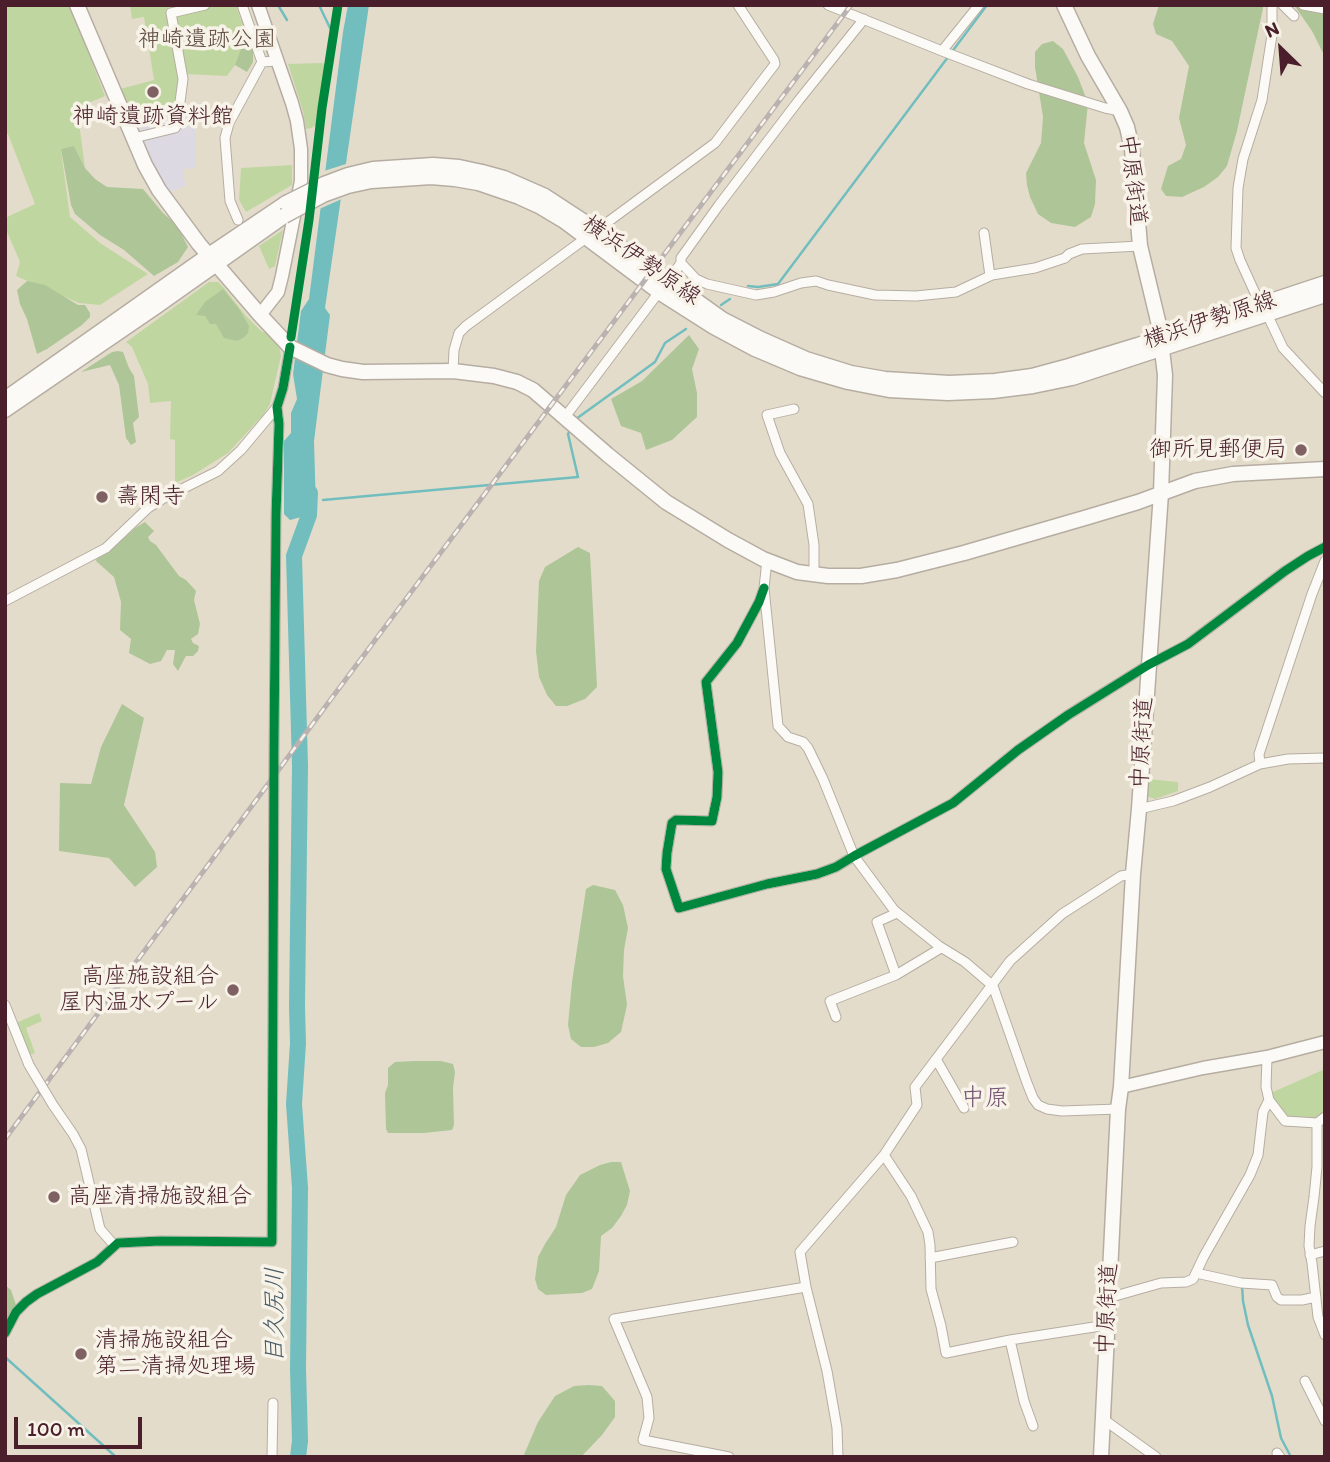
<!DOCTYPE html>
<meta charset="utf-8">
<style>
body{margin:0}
#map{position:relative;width:1330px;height:1462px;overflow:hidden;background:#e4dcca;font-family:Itim,sans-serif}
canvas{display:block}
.frame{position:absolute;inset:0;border:7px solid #4a1f2b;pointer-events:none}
.north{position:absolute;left:1246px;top:14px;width:70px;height:70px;-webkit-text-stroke:5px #f7f3e8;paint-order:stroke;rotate:335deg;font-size:19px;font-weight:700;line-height:28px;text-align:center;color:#4a1f2b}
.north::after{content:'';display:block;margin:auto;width:24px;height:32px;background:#4a1f2b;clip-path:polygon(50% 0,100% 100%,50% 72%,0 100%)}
.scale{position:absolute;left:14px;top:1417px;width:128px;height:32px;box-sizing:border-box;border:4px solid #4a1f2b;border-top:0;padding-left:9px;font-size:21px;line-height:24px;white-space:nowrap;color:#4a1f2b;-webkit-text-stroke:5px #f7f3e8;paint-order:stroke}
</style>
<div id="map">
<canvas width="1330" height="1462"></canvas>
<div class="frame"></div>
<div class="north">N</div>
<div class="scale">100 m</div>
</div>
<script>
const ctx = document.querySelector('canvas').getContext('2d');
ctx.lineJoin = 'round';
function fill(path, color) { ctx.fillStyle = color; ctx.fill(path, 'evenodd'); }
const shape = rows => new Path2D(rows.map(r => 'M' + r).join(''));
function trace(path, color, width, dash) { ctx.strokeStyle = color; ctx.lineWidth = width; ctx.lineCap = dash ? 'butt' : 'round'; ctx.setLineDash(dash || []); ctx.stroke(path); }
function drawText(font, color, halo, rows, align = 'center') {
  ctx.font = font + ' Itim,"Klee One",sans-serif'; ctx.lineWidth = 7; ctx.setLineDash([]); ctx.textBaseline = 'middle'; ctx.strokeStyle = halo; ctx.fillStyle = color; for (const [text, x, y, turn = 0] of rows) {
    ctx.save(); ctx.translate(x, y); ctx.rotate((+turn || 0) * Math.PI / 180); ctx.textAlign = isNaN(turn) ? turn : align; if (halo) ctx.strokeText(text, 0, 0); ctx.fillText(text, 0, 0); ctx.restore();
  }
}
const built = shape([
 [175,106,196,108,195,168,183,169,185,186,168,193,141,140,132,120,174,113]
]);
const green = shape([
 [70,5,105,96,77,108,85,168,74,146,61,150,70,217,100,243,148,274,100,305,79,303,16,276,20,262,5,227,7,217,35,204,8,134,5,134,6,6],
 [130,5,236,5,246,36,238,61,227,76,185,74,178,78,175,113,132,120,120,89,154,80,144,17,132,19],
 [322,63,325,64,316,125,311,128,306,129,303,111,288,64],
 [292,165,292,185,246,212,239,200,241,168],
 [283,230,275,266,269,269,259,246],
 [209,282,218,282,224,288,245,315,261,331,268,334,277,343,280,350,281,356,270,404,264,414,228,453,193,475,175,483,175,440,170,439,171,401,150,403,148,384,132,347,126,342],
 [1147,779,1178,782,1178,791,1155,799,1149,797,1146,793],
 [39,1013,42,1021,26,1028,35,1053,28,1056,16,1026,18,1022],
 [1325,1069,1325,1113,1312,1120,1287,1118,1271,1096,1273,1092]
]);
const forest = shape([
 [237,5,253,50,253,62,247,72,235,65,246,36],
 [1159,5,1263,5,1263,8,1237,131,1227,166,1218,177,1204,187,1182,197,1166,196,1161,189,1168,166,1181,159,1186,145,1179,118,1189,66,1172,41,1156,34,1153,24],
 [1294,5,1325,5,1325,57,1312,31],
 [1053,41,1063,49,1078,77,1088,103,1084,143,1096,180,1095,204,1091,217,1075,227,1051,223,1038,214,1030,197,1027,185,1026,173,1041,143,1043,117,1035,67,1035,52,1042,44],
 [74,146,85,168,95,179,107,187,143,189,163,213,177,225,188,247,178,262,154,276,124,250,100,235,75,214,71,205,61,149],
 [27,281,45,285,78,305,85,305,90,313,90,317,82,325,47,349,37,354,27,319,20,304,17,290],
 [223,289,239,309,249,326,248,333,243,338,237,341,224,338,216,324,210,324,205,316,196,315,205,302],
 [689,335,699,349,692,369,697,393,697,417,672,440,646,450,641,433,621,426,611,399,642,381],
 [118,351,123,352,129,368,134,376,139,417,133,423,136,442,131,445,126,438,119,385,110,365,81,372,112,352],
 [145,522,154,531,148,537,150,541,156,545,179,576,186,580,196,591,194,600,200,624,198,634,191,639,193,643,199,646,198,651,193,656,186,656,178,671,173,664,175,650,167,650,161,661,150,664,129,653,131,639,120,630,121,602,114,577,96,561,98,553,114,539,122,540,135,528],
 [578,547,590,553,597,687,585,699,567,706,556,706,547,695,539,677,536,651,539,581,545,567],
 [122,704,144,718,124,805,155,852,157,867,135,887,109,858,59,851,60,783,91,784,101,747],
 [593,885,615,890,623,905,628,928,624,950,623,976,627,1005,621,1032,608,1043,594,1047,581,1047,571,1039,568,1025,572,982,586,889],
 [415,1061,441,1061,453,1064,455,1072,453,1088,454,1125,452,1130,424,1133,388,1133,386,1129,385,1093,388,1085,388,1068,395,1062],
 [611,1162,621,1162,630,1191,627,1205,621,1216,612,1228,601,1236,599,1271,592,1289,582,1293,546,1295,538,1289,535,1279,538,1257,545,1244,556,1227,566,1195,580,1175,600,1165],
 [5,1285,11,1290,16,1305,5,1325],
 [589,1385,602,1386,615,1401,615,1417,602,1435,581,1457,523,1457,538,1422,555,1396,574,1386]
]);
const water = shape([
 [348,5,369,5,325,308,330,315,314,441,316,509,309,515,290,520,284,514,284,441,291,433,291,413,297,399,293,374,301,311,309,299,343,32]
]);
const pier = shape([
 [349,163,344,198,317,210,321,172]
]);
const stream = shape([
 [278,5,287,20],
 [319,5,330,28],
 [748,286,758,287,778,284,987,5],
 [721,305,730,299],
 [576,419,655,362,665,343,686,329],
 [323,500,578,477,568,434,570,430],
 [1242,1286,1243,1301,1248,1325,1272,1396,1281,1438,1291,1457],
 [5,1357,116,1457]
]);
const river = shape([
 [298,1457,300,1441,298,1369,300,1188,294,1104,298,1043,297,1007,300,766,294,556,309,515,310,493]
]);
const street = shape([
 [242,5,262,62],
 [828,5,942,51,1028,84,1105,108,1120,111],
 [1283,5,1294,16],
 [1303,5,1325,9],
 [942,51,979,5],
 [134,138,175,128,177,125,183,79,171,13,205,5],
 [238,220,230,201,225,138,229,123,262,62,277,61],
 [597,230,715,143,775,64,774,60,738,5],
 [984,233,990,276],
 [681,263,696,279,707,284,756,295,774,292,801,283,816,281,828,285,875,295,916,296,956,292,992,275,1035,268,1065,258,1069,254,1082,249,1140,246],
 [668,281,681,263,681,258,719,205,799,100,864,19],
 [1260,304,1240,260,1236,248,1238,188,1243,159,1262,100,1272,35,1272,5],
 [1267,314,1283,348,1325,393],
 [453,371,454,350,459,333,466,326,586,238],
 [794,409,767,415,780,453,808,504,814,545,814,574],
 [565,417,659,292],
 [767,560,764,588,778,726,788,737,803,742,808,748,823,779,854,856,894,910,939,946,965,962,993,986,1027,1083,1033,1098,1038,1105,1047,1109,1062,1111,1118,1109],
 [764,588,759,602,737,643,706,682,718,772,717,797,712,821,676,820,672,823,667,853,666,869,679,908,767,884,817,874,836,867,854,856,953,803,1018,750,1068,715,1148,665,1188,644,1285,571,1308,556,1325,547],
 [5,601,106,548,148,508,164,498,218,471,241,450,277,407],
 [1260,764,1259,754,1312,594,1325,561],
 [1139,809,1173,801,1210,787,1260,764,1288,759,1325,758],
 [896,975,877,922,897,913],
 [5,1005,29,1065],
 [836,1017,830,1001,896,975,941,948],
 [936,1059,964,1108],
 [1269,1100,1285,1121,1317,1123,1325,1117],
 [53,1105,73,1134,81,1149,100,1229,114,1245],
 [1317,1123,1317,1167,1314,1197,1310,1226,1309,1246,1312,1263,1318,1317,1325,1335],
 [884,1155,911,1196,928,1232,930,1245,931,1289,941,1326,946,1353,1010,1340,1107,1325],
 [1310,1255,1325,1251],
 [930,1258,1013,1242],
 [1196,1273,1241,1283,1272,1285,1277,1297,1281,1300,1302,1300,1316,1297],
 [1108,1298,1161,1283,1186,1282,1193,1279,1204,1256,1250,1175,1258,1155,1263,1112,1269,1100,1266,1087,1267,1057],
 [5,1333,16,1312,26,1302,37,1294,97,1262,118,1243,160,1241,272,1242,274,749,276,515,279,424,277,407,283,388,290,347],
 [1010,1340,1024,1401,1033,1426],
 [1305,1381,1325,1421],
 [1103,1419,1156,1457],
 [1277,1453,1280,1457],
 [272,1457,273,1403],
 [729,1457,643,1440,649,1418,647,1397,614,1319,806,1287],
 [838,1457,837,1428,827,1371,806,1287,800,1252,884,1155,917,1105,915,1087,1010,961,1062,914,1121,876,1133,874]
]);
const secondary = shape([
 [258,5,292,103,297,121,301,149,301,181,282,276,278,292,260,315],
 [1121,1087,1203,1068,1267,1057,1325,1042]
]);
const primary = shape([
 [77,5,145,165,159,190,199,244,260,315,290,347,327,365,342,369,363,372,453,371,494,376,517,382,533,390,608,455,666,502,728,540,763,559,797,572,828,576,861,576,897,570,964,553,1088,517,1138,502,1195,481,1233,474,1325,469],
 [1064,5,1088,56,1120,111,1127,127,1132,149,1140,246,1159,325,1165,375,1161,493,1139,809,1133,874,1121,1087,1118,1109,1101,1457],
 [482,172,504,178,545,196,597,230,722,319,761,339,806,359,851,373,885,379,949,383,995,381,1032,376,1069,366,1138,345,1325,283],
 [478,183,519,197,539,206,564,221,659,292,714,327,755,349,800,368,848,382,889,390,948,393,993,391,1033,386,1072,378,1325,295],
 [5,399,209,255,286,203],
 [5,410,157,306,284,216]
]);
const rail = shape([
 [5,1139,337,691,851,5]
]);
const streetBridge = shape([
 [29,1065,53,1105]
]);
const primaryBridge = shape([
 [286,203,324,184,348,175,373,169,433,165,459,167,482,172],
 [284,216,323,195,348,186,371,181,431,177,455,179,478,183]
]);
const cycleway = shape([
 [291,337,309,220,322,108,338,5],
 [764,588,759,602,737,643,706,682,718,772,717,797,712,821,676,820,672,823,667,853,666,869,679,908,767,884,817,874,836,867,854,856,953,803,1018,750,1068,715,1148,665,1188,644,1285,571,1308,556,1325,547],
 [5,1333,16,1312,26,1302,37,1294,97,1262,118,1243,160,1241,272,1242,274,749,276,515,279,424,277,407,283,388,290,347]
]);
const markers = [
 [153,92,7,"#806163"],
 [1301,450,7,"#806163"],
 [102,497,7,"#806163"],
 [233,990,7,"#806163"],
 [54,1197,7,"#806163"],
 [81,1354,7,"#806163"]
];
const parkNames = [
 ["神崎遺跡公園",207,40]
];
const poiNames = [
 ["神崎遺跡資料館",153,117,"center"],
 ["御所見郵便局",1287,450,"right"],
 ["壽閑寺",116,497],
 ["高座施設組合",219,977,"right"],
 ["屋内温水プール",219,1003,"right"],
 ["高座清掃施設組合",68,1197],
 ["清掃施設組合",95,1341],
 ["第二清掃処理場",95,1367]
];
const streetNames = [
 ["中原街道",1132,180,83],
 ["横浜伊勢原線",641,261,35],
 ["横浜伊勢原線",1210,321,-18],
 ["中原街道",1143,743,-87],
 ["中原街道",1108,1309,-87]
];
const neighbourhoodNames = [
 ["中原",985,1099]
];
const waterNames = [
 ["目久尻川",276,1315,-90]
];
fill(built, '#ddd9e3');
fill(green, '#c0d6a1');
fill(forest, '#aec697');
fill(water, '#72bebf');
fill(pier, '#e4dcca');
trace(stream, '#72bebf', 2.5);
trace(river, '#72bebf', 16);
trace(street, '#b6ada2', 11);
trace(secondary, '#b6ada2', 15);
trace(primary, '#b6ada2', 17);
trace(street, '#fbfaf7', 9);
trace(secondary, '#fbfaf7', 12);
trace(primary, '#fbfaf7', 14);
trace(rail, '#b9b2b1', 5);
trace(rail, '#f7f3e8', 2.5, [8]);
trace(streetBridge, '#b6ada2', 11, []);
trace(primaryBridge, '#b6ada2', 17, []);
trace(streetBridge, '#fbfaf7', 9);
trace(primaryBridge, '#fbfaf7', 14);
trace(cycleway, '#00873e', 9);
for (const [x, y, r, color] of markers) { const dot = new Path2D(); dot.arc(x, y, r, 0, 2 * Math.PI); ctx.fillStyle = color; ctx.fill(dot); trace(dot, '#f7f3e8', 2.5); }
drawText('23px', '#604c40', '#f7f3e8', parkNames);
drawText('23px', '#4a1f2b', '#f7f3e8', poiNames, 'left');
drawText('23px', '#4a1f2b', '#f7f3e8', streetNames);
drawText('24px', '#735171', '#f7f3e8', neighbourhoodNames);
drawText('italic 24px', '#465964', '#f7f3e8', waterNames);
</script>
